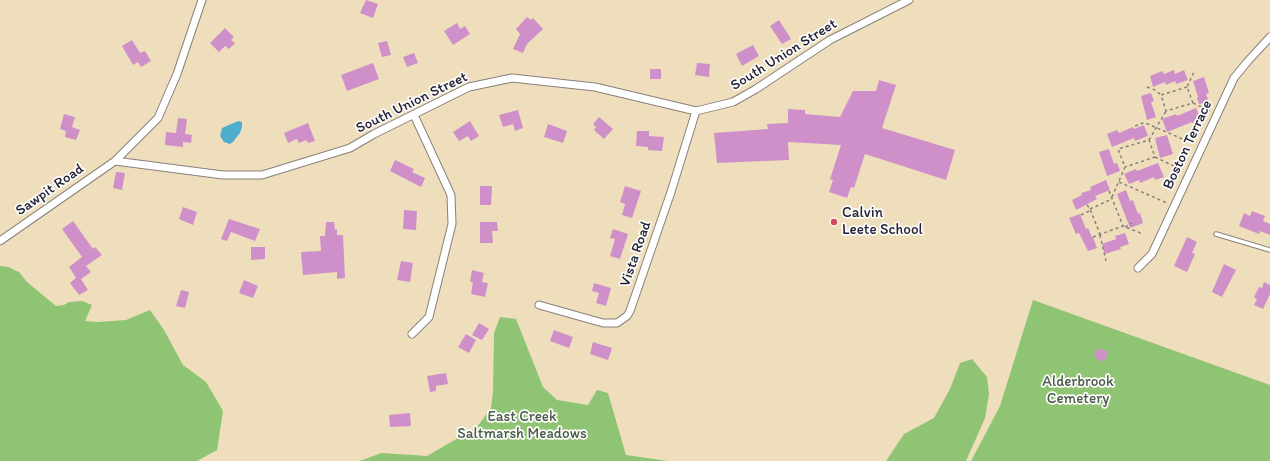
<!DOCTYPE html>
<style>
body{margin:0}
canvas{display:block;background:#efdebc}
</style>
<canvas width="1270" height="461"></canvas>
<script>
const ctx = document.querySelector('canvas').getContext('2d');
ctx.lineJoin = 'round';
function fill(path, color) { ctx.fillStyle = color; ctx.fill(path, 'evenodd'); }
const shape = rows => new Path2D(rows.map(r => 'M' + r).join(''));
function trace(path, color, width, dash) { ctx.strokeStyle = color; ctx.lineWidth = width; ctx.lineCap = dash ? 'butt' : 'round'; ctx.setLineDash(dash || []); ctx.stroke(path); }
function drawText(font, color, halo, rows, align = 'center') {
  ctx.font = font + ' Itim,sans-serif'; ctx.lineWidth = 3.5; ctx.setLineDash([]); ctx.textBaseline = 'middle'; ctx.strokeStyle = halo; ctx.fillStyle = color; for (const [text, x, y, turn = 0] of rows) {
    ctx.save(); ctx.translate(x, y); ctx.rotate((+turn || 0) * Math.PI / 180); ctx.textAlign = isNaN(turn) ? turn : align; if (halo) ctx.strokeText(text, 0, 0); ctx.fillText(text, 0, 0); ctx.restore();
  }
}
const green = shape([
 [0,266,8,267,19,272,27,282,56,306,64,305,69,302,82,301,92,305,85,321,98,322,126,320,150,310,164,330,183,365,206,382,223,411,217,450,197,461,0,461],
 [1033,300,1270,385,1270,461,971,461,1000,406],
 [500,317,516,319,543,387,557,400,588,405,597,390,608,393,626,455,668,461,359,461,382,453,427,456,477,427,491,408,493,392,494,333],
 [972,359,987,377,989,394,985,418,966,461,886,461,904,434,934,418,950,389,960,363]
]);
const water = shape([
 [238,121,242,122,242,127,240,133,233,142,230,144,224,142,220,136,222,128]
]);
const building = shape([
 [366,0,378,4,373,18,360,13],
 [527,17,531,20,533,18,543,29,527,44,523,53,513,49,520,34,516,29],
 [779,20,791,39,782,44,770,26],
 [457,23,460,29,465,26,470,34,453,45,444,31],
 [225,28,234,37,231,40,235,43,229,49,225,46,219,52,210,43],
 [132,40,140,53,145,51,151,61,141,67,138,62,133,65,122,46],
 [387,41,391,55,382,57,378,43],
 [753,45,759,56,742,66,736,54],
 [414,53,418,63,407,67,403,57],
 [373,63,379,79,347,91,341,75],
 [697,63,710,64,709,77,695,75],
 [650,69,661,69,661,79,650,79],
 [1174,70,1175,74,1184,70,1188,80,1176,84,1175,81,1166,85,1165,82,1153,87,1150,76,1162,71,1164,74],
 [1204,77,1209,93,1206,94,1209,102,1199,104,1197,98,1198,97,1193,81],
 [879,80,896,85,882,128,955,150,946,180,865,154,854,188,851,187,847,198,829,192,833,180,830,179,841,145,788,142,789,160,717,163,714,133,768,129,767,124,788,123,788,109,805,110,805,114,840,117,853,91,876,91],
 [1151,93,1154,101,1151,102,1156,117,1147,120,1141,96],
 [1196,108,1202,123,1194,126,1192,122,1167,132,1162,119,1176,114,1177,116],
 [518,110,523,128,515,131,513,124,503,127,499,115],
 [64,114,75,117,72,127,80,130,76,140,65,137,66,131,60,129],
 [599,117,613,129,604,139,594,130,596,127,593,124],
 [178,118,187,119,185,134,192,135,191,143,183,142,183,147,165,145,166,132,176,133],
 [470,121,479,136,471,141,468,136,459,141,453,132],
 [308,123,315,141,308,143,306,140,299,143,297,139,288,143,284,133],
 [548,124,567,131,563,143,544,137],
 [1144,125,1148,136,1135,141,1134,138,1112,147,1107,134,1117,130,1119,133,1133,127,1134,129],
 [637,131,649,131,649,136,664,137,662,151,648,150,648,147,636,146],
 [1167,135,1173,154,1160,158,1155,138],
 [1109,149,1114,164,1117,163,1120,171,1107,176,1099,152],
 [395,160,414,169,412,172,425,178,421,187,390,171],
 [1158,163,1164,177,1155,180,1154,177,1140,183,1139,180,1129,184,1124,174,1136,169,1137,171],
 [116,172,125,173,122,190,113,188],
 [1106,180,1110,190,1095,196,1097,199,1076,210,1072,200,1082,195,1081,193,1091,190,1090,187],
 [480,186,492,186,491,205,480,205],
 [625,186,641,191,632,218,622,215,625,204,620,202],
 [1126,190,1130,201,1133,200,1138,214,1140,213,1143,223,1130,228,1117,194],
 [183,207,197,212,193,225,179,219],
 [404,210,417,211,416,230,403,229],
 [1252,211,1265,216,1263,221,1270,224,1270,235,1260,231,1259,234,1239,226,1244,213,1250,216],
 [1080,214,1086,229,1088,228,1092,237,1093,237,1097,248,1088,251,1079,233,1076,234,1069,218],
 [229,219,260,229,255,241,231,232,227,241,221,239],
 [73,221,93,249,95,247,102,255,86,266,91,272,81,279,88,290,79,295,70,283,76,278,69,267,82,257,62,229],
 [326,222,334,222,335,230,337,229,337,235,343,235,345,278,337,279,337,272,303,275,301,252,321,251,320,236,325,236],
 [480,222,497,222,498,231,492,231,493,243,480,243],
 [613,229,628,234,620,259,610,256,615,239,610,238],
 [1125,233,1129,244,1120,247,1121,249,1105,254,1102,244,1116,239,1115,236],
 [1187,237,1197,242,1192,253,1195,254,1187,272,1174,266],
 [251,247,265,247,265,259,251,260],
 [401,261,413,263,410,282,397,280],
 [1224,264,1236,270,1222,297,1212,292],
 [472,270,484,273,482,282,488,283,485,297,471,294,473,282,470,282],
 [244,280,258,286,253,298,239,293],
 [1264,282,1270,285,1270,294,1263,309,1254,305,1257,299,1254,297,1259,287,1262,288],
 [594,283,611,288,606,306,596,303,599,293,592,291],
 [181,290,189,292,185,308,176,306],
 [479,323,489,329,482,340,472,335],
 [554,330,573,337,569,348,550,341],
 [466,334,476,340,469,353,458,347],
 [593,342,612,348,608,360,590,354],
 [1098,348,1108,352,1104,362,1094,357],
 [446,373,448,384,436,386,436,391,430,392,427,376],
 [410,413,411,426,390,427,389,415]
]);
const path = shape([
 [1147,87,1155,90,1161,95],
 [1187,87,1161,95,1166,111,1193,103,1187,87,1194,72],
 [1193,103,1210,111],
 [1135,126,1143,123,1148,124,1187,141],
 [1149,140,1166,111],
 [1155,157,1182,170],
 [1119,182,1167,203],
 [1109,191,1123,226],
 [1112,197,1125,167,1118,149,1149,140,1155,157,1125,167],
 [1087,205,1090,209,1100,234],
 [1090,209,1112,199],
 [1081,215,1091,210],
 [1125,227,1132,223],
 [1100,235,1106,261],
 [1093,237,1123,226,1143,234]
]);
const service = shape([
 [1216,234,1270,250]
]);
const minor = shape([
 [115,161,223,175,262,175,350,148,374,134,469,87,512,78,595,87,696,111,733,102,756,89,830,40,909,0],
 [0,241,115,161,158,118,177,74,202,0],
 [1138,268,1152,254,1234,78,1248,61,1270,37],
 [539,305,603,323,617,323,627,316,630,311,671,192,696,111],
 [412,334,429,317,452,224,451,195,414,115]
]);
const markers = [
 [834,222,4,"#d1495b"]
];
const streetNames = [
 ["South Union Street",784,55,-32],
 ["South Union Street",412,103,-26],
 ["Boston Terrace",1188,145,-65],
 ["Sawpit Road",50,190,-35],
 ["Vista Road",636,254,-71]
];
const poiNames = [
 ["Calvin",842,213],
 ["Leete School",842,230]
];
const parkNames = [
 ["Alderbrook",1078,382],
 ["Cemetery",1078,399],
 ["East Creek",522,417],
 ["Saltmarsh Meadows",522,434]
];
fill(green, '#8fc475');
fill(water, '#4faece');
fill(building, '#cf90ca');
trace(service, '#88807c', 5.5);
trace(minor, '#88807c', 9);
trace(path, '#88807c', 1.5, [3, 3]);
trace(service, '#fff', 3.5);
trace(minor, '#fff', 7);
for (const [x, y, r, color] of markers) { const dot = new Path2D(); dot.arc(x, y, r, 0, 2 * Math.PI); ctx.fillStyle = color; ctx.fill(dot); trace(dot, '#fdfcf7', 1.5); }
drawText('15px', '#22223b', '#fdfcf7', streetNames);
drawText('15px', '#22223b', '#fdfcf7', poiNames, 'left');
drawText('15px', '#485b4f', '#fdfcf7', parkNames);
</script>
